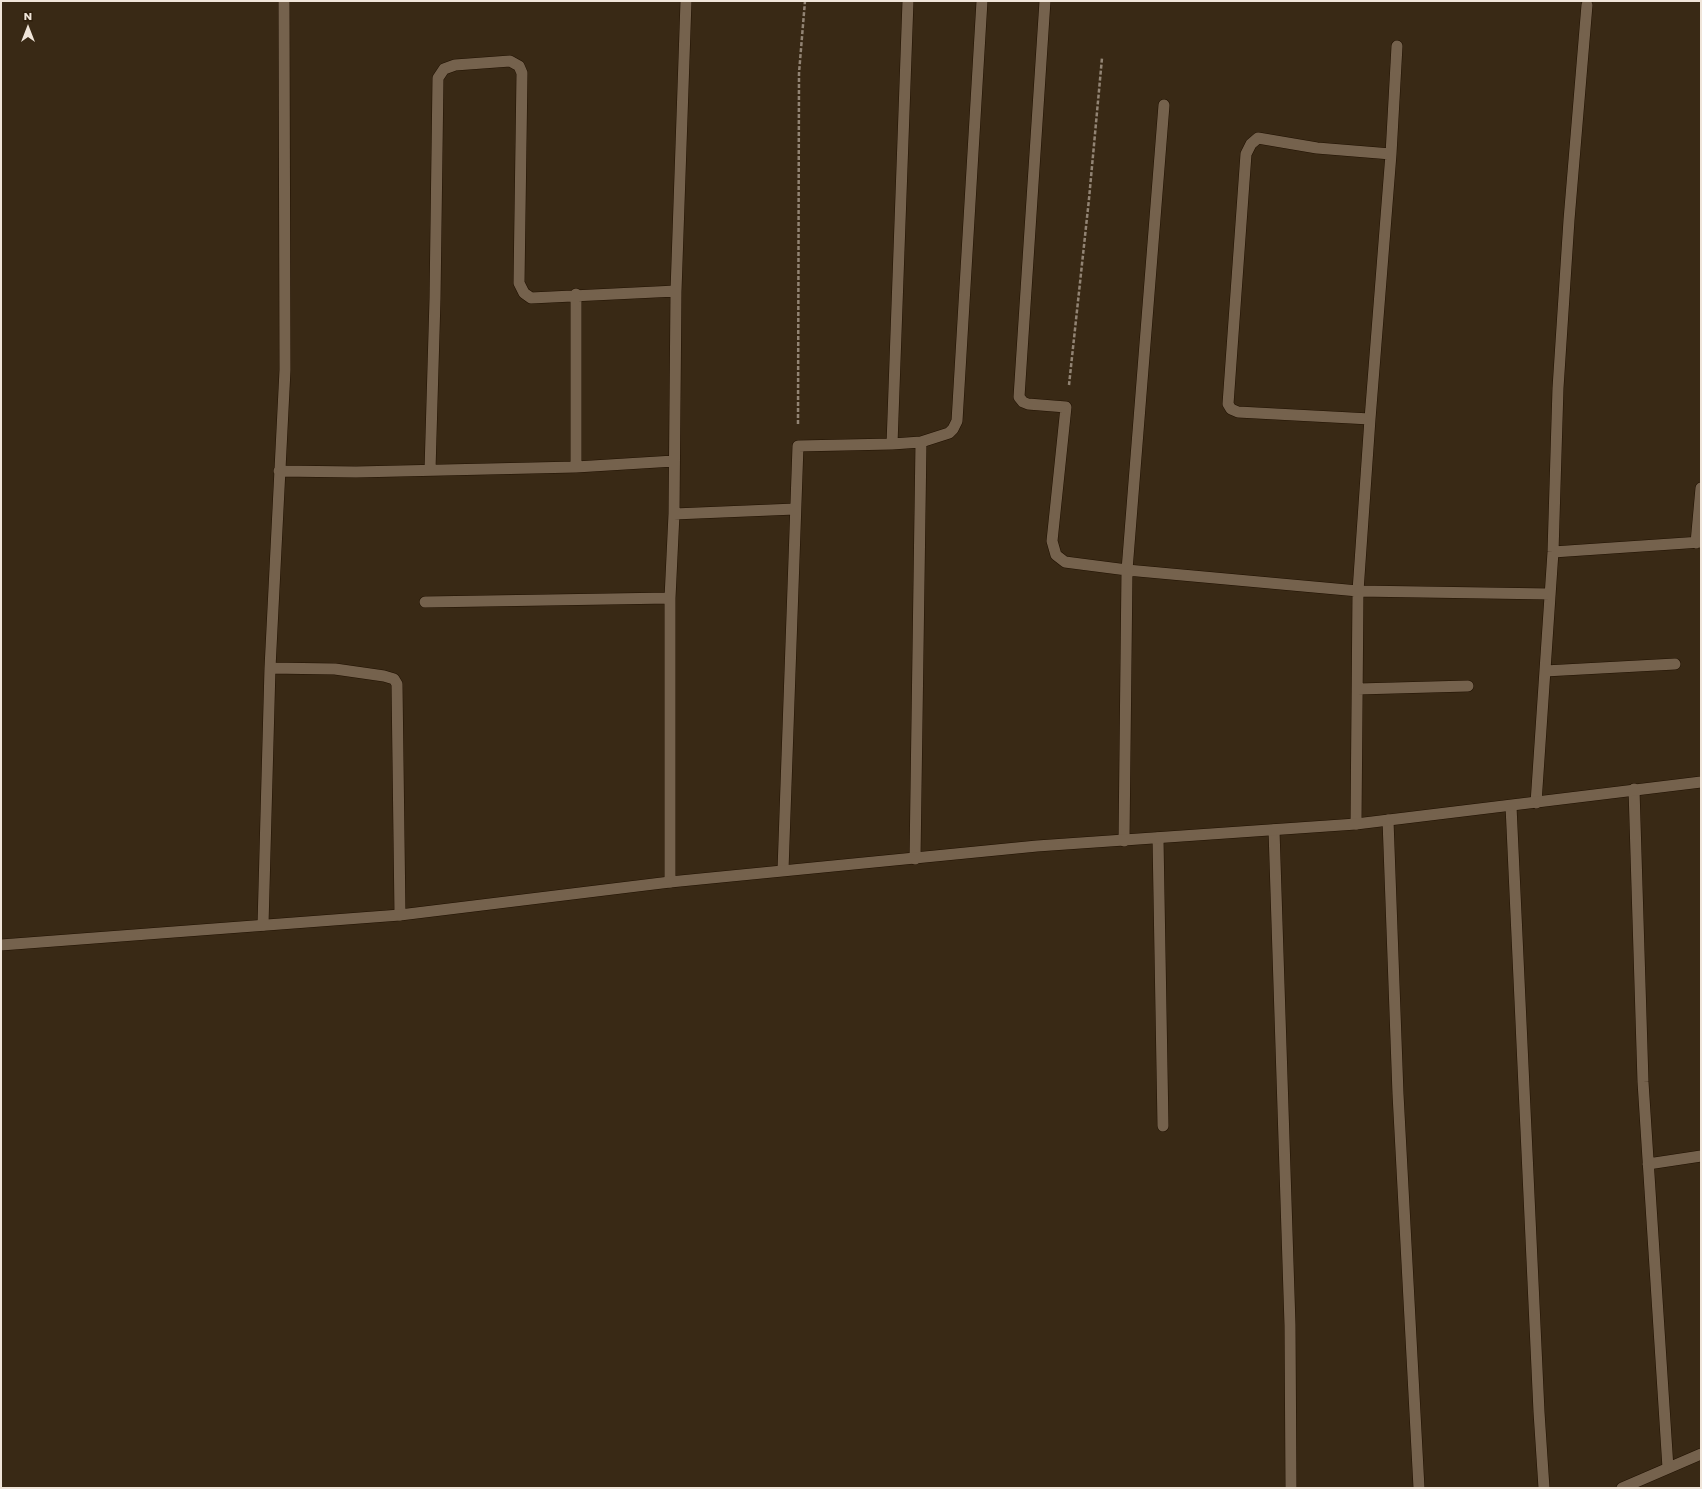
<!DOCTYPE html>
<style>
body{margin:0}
#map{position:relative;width:1702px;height:1489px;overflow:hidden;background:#392915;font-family:Poppins,sans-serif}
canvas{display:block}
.frame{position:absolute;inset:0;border:2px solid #f0e5d9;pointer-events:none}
.north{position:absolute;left:8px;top:8px;width:40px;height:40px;-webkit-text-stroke:3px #2f1f0c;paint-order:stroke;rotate:0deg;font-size:11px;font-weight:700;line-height:16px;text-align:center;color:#f0e5d9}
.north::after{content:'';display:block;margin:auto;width:14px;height:18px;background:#f0e5d9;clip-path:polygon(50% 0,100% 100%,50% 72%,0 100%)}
</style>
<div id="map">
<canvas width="1702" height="1489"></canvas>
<div class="frame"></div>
<div class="north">N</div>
</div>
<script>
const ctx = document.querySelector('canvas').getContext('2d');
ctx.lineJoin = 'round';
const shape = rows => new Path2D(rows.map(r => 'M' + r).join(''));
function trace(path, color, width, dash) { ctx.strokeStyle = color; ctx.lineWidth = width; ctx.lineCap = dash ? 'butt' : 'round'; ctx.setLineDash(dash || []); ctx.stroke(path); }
const path = shape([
 [1069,385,1089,199,1102,58],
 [798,424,799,73,805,1]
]);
const minor = shape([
 [1045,1,1019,397,1023,402,1028,404,1066,407,1052,541,1056,555,1065,562,1127,570,1358,591,1550,594],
 [1391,154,1317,148,1258,138,1251,144,1246,154,1228,404,1231,409,1238,412,1370,419,1391,154,1397,46],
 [576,294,576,467],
 [892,444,908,1],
 [430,470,435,299,438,78,444,69,455,65,510,61,519,66,522,73,519,283,524,293,531,298,676,291],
 [279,471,356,472,576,467,674,461],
 [674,514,795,509],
 [1696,543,1701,488],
 [1553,552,1701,542],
 [425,602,670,598],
 [270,668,335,669,384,676,394,679,397,684,400,915],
 [1545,671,1675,664],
 [1358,689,1468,686],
 [1634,789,1643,1082,1668,1468],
 [1536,803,1553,552,1558,388,1569,220,1587,5],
 [1511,806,1539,1412,1544,1488],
 [1388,820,1398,1094,1419,1488],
 [1356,824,1358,591,1370,419],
 [1274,830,1290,1325,1291,1488],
 [1158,838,1163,1126],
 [1124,841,1127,570,1164,105],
 [915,859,921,442],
 [783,870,798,446,892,444,921,442,949,433,953,429,957,421,982,1],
 [670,882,670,598,674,514,676,291,686,1],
 [263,925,270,668,285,370,284,2],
 [1648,1164,1701,1156],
 [1622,1488,1701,1454]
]);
const tertiary = shape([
 [1,945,400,915,670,882,1037,846,1356,824,1701,782]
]);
trace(minor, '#201101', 12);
trace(tertiary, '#201101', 12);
trace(path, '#928474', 2.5, [4, 2]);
trace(minor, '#75624d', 11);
trace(tertiary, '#75624d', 11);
</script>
